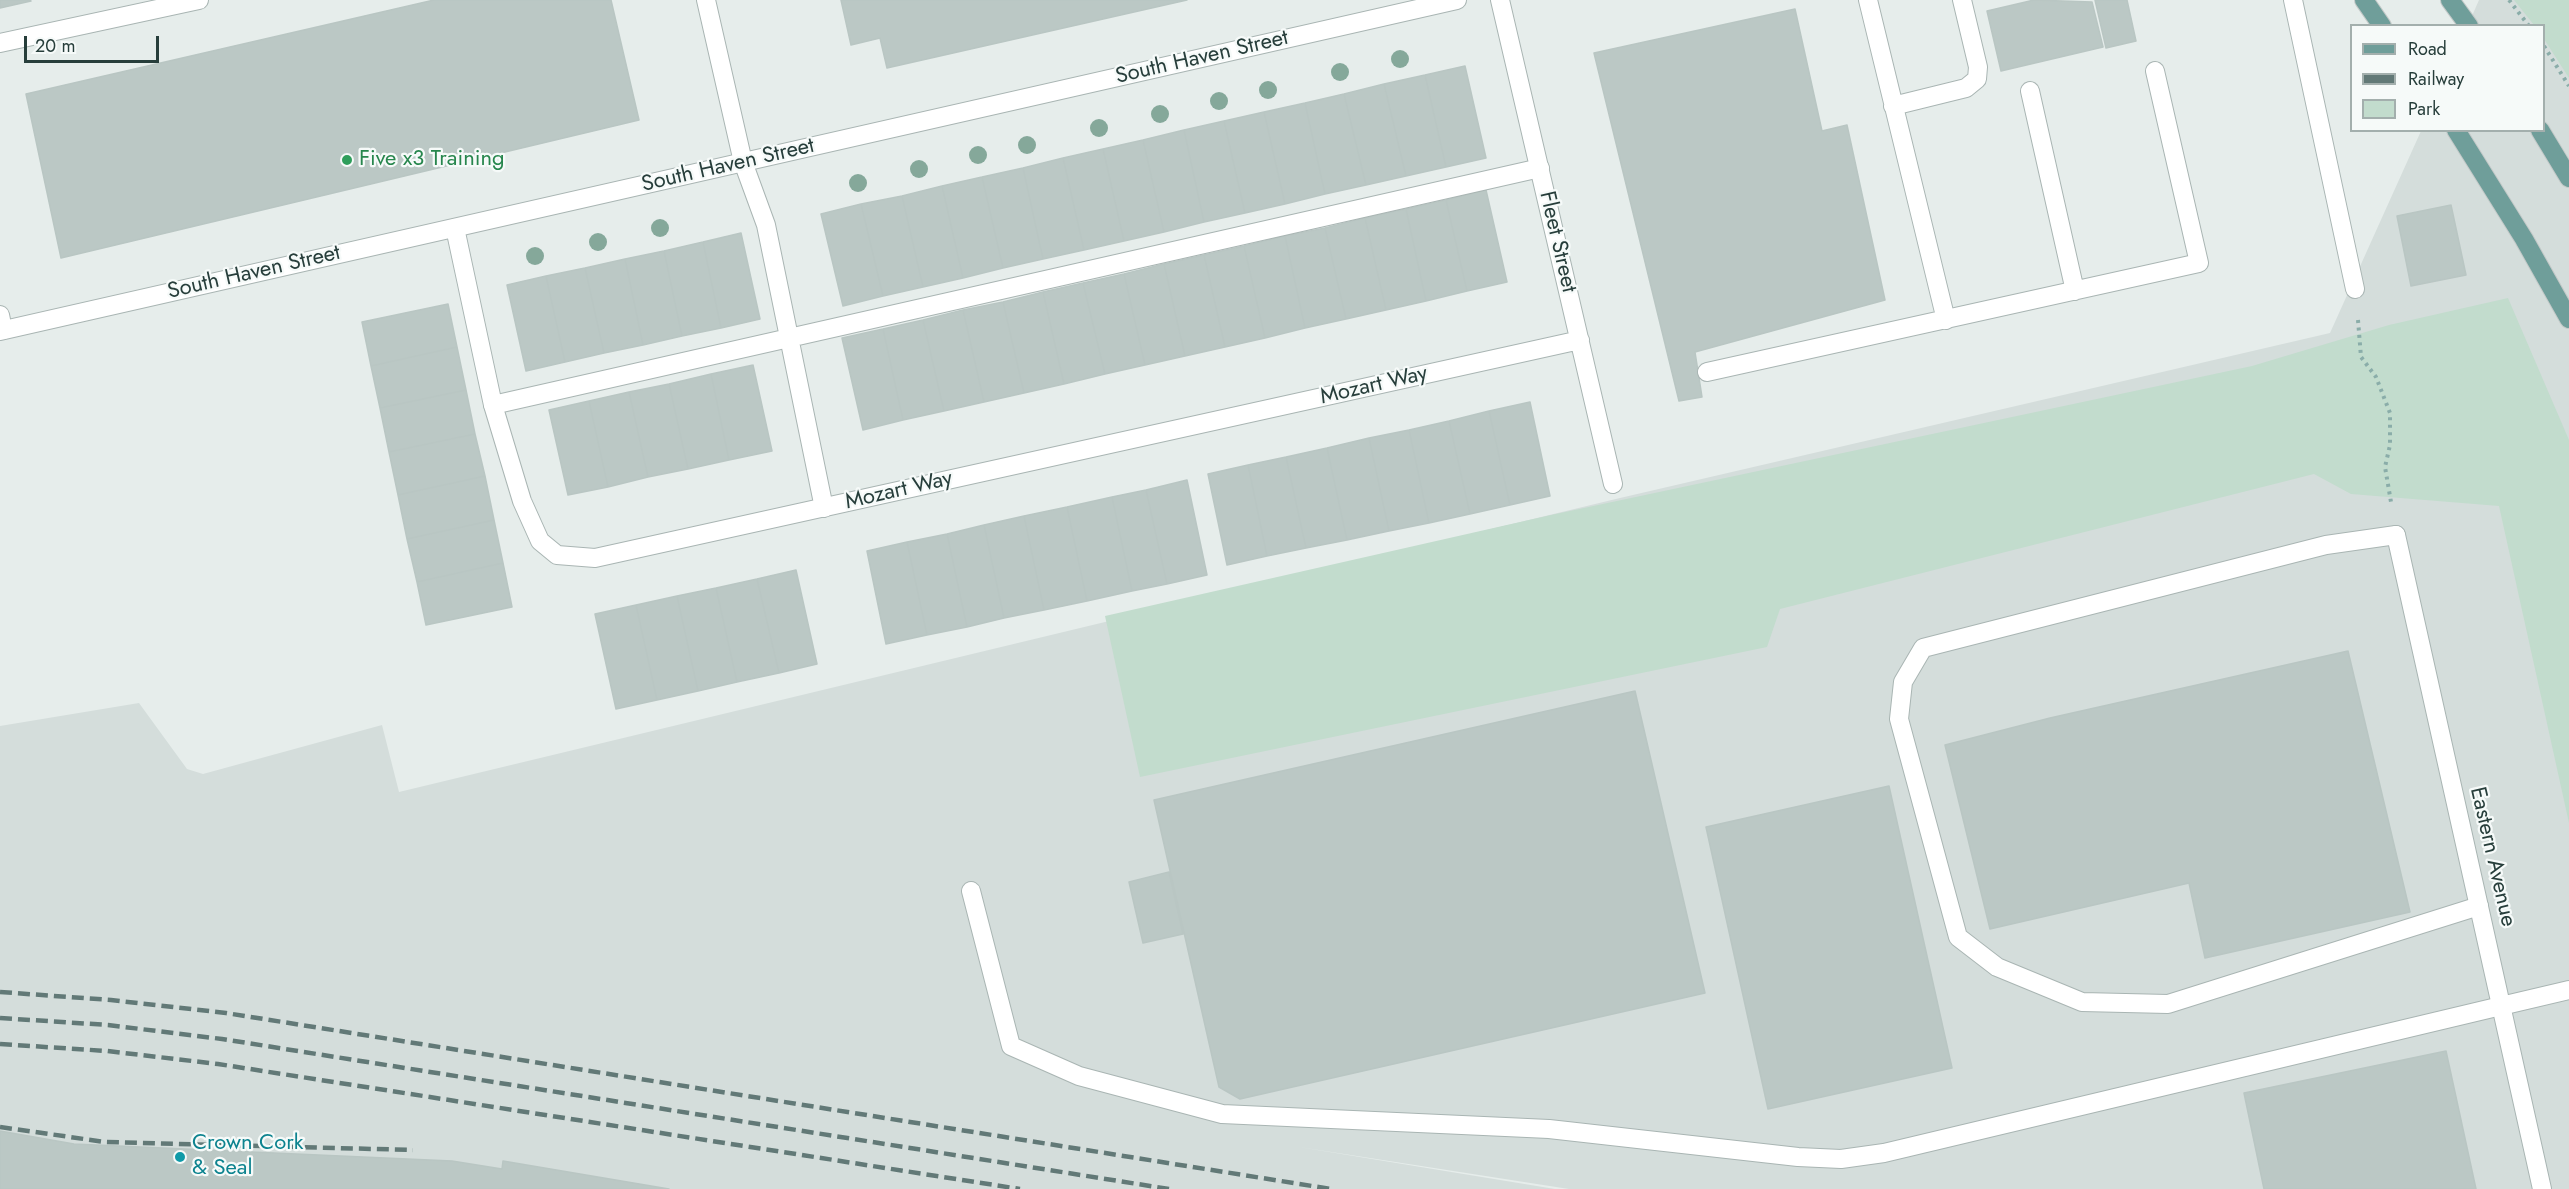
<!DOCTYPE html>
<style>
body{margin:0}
#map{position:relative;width:2569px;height:1189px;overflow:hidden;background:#e6edeb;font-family:Jost,sans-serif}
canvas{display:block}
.legend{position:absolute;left:2350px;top:24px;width:195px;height:108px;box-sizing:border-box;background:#f6faf9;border:2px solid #a3afad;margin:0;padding:8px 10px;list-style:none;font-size:18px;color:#273e3b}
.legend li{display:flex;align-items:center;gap:12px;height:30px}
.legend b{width:30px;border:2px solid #a3afad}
.scale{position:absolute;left:24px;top:36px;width:135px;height:27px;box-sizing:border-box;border:3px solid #273e3b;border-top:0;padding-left:8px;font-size:18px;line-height:21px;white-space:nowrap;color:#273e3b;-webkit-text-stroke:4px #f6faf9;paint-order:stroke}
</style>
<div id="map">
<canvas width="2569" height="1189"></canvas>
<ul class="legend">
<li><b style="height:8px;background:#6f9e9a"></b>Road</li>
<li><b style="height:8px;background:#627977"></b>Railway</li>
<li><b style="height:16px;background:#c2dccd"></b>Park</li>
</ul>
<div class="scale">20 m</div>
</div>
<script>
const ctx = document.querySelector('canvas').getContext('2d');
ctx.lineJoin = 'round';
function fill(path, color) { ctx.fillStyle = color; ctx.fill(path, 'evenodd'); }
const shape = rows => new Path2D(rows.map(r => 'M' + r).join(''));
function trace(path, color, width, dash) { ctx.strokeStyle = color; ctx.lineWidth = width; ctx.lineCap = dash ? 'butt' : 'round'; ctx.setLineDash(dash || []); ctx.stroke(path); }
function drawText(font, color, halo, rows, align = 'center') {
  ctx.font = font + ' Jost,sans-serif'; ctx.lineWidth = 4.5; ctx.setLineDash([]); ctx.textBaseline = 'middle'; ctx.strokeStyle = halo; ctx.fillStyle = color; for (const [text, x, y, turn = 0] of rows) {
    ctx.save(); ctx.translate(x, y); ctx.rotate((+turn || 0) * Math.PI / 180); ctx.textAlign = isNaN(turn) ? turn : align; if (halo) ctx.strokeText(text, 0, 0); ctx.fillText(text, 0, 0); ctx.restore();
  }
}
const built = shape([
 [2479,0,2569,0,2569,1189,1569,1189,1299,1147,1555,1189,0,1189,0,726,139,703,187,769,203,774,382,725,399,792,1620,498,2330,333,2421,131,2544,130,2544,26,2468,25]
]);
const green = shape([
 [2514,0,2569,0,2569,78,2544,39,2544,26,2534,25],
 [2508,298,2569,440,2569,823,2499,506,2351,494,2314,474,1780,609,1767,647,1140,777,1105,616,1551,515,2252,366,2389,325]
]);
const building = shape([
 [0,0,30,0,31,1,0,8,0,0],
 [434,0,611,0,639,120,61,258,26,94,434,0],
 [841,0,1187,0,887,68,880,38,851,45,841,0],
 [2034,0,2092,2,2103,47,2001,71,1987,11,2034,0],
 [2095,0,2127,0,2136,41,2106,48,2095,0],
 [1795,9,1822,131,1847,125,1885,300,1695,352,1702,397,1679,401,1594,53,1795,9],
 [1465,66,1486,158,1446,167,1425,75,1465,66],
 [1425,75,1446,167,1406,176,1384,84,1425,75],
 [1384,84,1406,176,1366,185,1344,94,1384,84],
 [1344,94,1366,185,1325,194,1305,103,1344,94],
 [1305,103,1325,194,1285,204,1264,112,1305,103],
 [1264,112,1285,204,1245,213,1224,121,1264,112],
 [1224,121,1245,213,1204,222,1184,130,1224,121],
 [1184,130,1204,222,1164,232,1143,140,1184,130],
 [1143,140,1164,232,1124,241,1103,149,1143,140],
 [1103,149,1124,241,1084,250,1063,158,1103,149],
 [1063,158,1084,250,1043,259,1023,168,1063,158],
 [1023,168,1043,259,1003,268,982,177,1023,168],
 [982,177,1003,268,963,278,942,186,982,177],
 [942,186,963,278,923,287,902,196,942,186],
 [1486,190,1507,282,1467,291,1446,200,1486,190],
 [902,196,923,287,883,296,861,204,902,196],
 [1446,200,1467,291,1426,301,1406,209,1446,200],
 [861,204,883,296,843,306,821,214,861,204],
 [2451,205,2466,275,2411,286,2397,216,2451,205],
 [1406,209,1426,301,1386,310,1365,218,1406,209],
 [1365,218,1386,310,1346,319,1325,228,1365,218],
 [1325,228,1346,319,1305,328,1285,236,1325,228],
 [741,233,760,319,721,328,703,242,741,233],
 [1285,236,1305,328,1265,338,1244,246,1285,236],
 [703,242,721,328,682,336,664,251,703,242],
 [1244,246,1265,338,1225,347,1204,255,1244,246],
 [664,251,682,336,643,345,625,259,664,251],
 [1204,255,1225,347,1185,356,1164,264,1204,255],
 [625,259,643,345,604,353,585,268,625,259],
 [1164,264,1185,356,1145,365,1124,274,1164,264],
 [585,268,604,353,565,362,546,276,585,268],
 [1124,274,1145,365,1105,374,1083,283,1124,274],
 [546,276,565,362,526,371,507,285,546,276],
 [1083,283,1105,374,1064,384,1043,292,1083,283],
 [1043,292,1064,384,1024,393,1003,302,1043,292],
 [1003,302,1024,393,984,402,963,310,1003,302],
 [448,304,457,347,371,366,362,322,448,304],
 [963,310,984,402,944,411,923,320,963,310],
 [923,320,944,411,903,420,883,329,923,320],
 [883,329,903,420,863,430,842,338,883,329],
 [457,347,466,390,380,408,371,366,457,347],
 [753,365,772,451,729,460,711,374,753,365],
 [711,374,729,460,688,469,669,384,711,374],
 [669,384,688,469,648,477,629,392,669,384],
 [466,390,475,434,389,452,380,408,466,390],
 [629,392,648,477,608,487,589,401,629,392],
 [589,401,608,487,568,495,549,410,589,401],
 [1530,402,1550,496,1510,505,1489,411,1530,402],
 [1489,411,1510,505,1470,514,1449,421,1489,411],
 [1449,421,1470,514,1429,523,1409,430,1449,421],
 [1409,430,1429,523,1389,531,1369,438,1409,430],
 [475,434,485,476,398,495,389,452,475,434],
 [1369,438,1389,531,1347,540,1327,448,1369,438],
 [1327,448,1347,540,1306,548,1286,457,1327,448],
 [1286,457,1306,548,1267,556,1248,465,1286,457],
 [1248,465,1267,556,1227,565,1208,474,1248,465],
 [485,476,494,520,407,539,398,495,485,476],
 [1187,480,1207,575,1167,584,1146,490,1187,480],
 [1146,490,1167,584,1132,591,1112,497,1146,490],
 [1112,497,1132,591,1087,601,1067,507,1112,497],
 [1067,507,1087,601,1044,610,1024,516,1067,507],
 [1024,516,1044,610,1004,618,984,525,1024,516],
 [494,520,503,563,417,582,407,539,494,520],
 [984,525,1004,618,967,627,947,534,984,525],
 [947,534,967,627,927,635,907,542,947,534],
 [907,542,927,635,886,644,867,551,907,542],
 [503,563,512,607,426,625,417,582,503,563],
 [796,570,817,664,779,673,757,579,796,570],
 [757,579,779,673,737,682,716,588,757,579],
 [716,588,737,682,698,691,677,596,716,588],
 [677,596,698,691,657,700,636,605,677,596],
 [636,605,657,700,616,709,595,614,636,605],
 [2348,651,2410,912,2205,958,2189,883,1990,929,1945,745,2050,718,2348,651],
 [1635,691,1705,993,1240,1099,1219,1087,1154,800,1635,691],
 [1889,786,1952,1068,1768,1109,1706,827,1889,786],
 [1169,872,1183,934,1143,943,1129,882,1169,872],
 [2446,1051,2476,1189,2264,1189,2244,1093,2446,1051],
 [0,1131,74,1144,452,1161,502,1169,503,1161,669,1189,0,1189,0,1131]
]);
const path = shape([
 [2509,0,2529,26],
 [2544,46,2569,86],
 [2358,320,2361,357,2376,377,2390,413,2390,445,2385,467,2391,502]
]);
const service = shape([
 [1868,0,1946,320],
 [0,43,199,0],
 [2030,91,2075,291],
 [1893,106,1966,88,1977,79,1978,67,1962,0],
 [743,162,766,225,824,508],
 [1707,372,2199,263,2155,71],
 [493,405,1540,168],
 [2396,535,2326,545,1923,648,1903,682,1899,719,1958,937,1997,967,2082,1002,2168,1004,2479,906],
 [971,891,1011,1046,1079,1076,1222,1114,1549,1129,1798,1157,1841,1159,1884,1153,2501,1006]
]);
const minor = shape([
 [706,0,743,162],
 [1500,0,1613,484],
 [2293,0,2355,289],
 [455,228,493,405,522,501,540,541,557,555,595,558,1580,340],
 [0,315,3,330],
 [2396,535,2542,1189],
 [2501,1006,2569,990]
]);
const tertiary = shape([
 [0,331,1457,0]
]);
const primary = shape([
 [2364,0,2382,26],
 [2450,0,2469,26],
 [2456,130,2524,239,2569,319],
 [2540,130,2569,178]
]);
const rail = shape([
 [0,992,111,1000,226,1013,1331,1189],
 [0,1018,108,1025,222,1039,1169,1189],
 [0,1044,107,1051,218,1064,1020,1189],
 [0,1127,105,1142,413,1150]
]);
const trees = [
 [1400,59],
 [1340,72],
 [1268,90],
 [1219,101],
 [1160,114],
 [1099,128],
 [1027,145],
 [978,155],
 [919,169],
 [858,183],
 [660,228],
 [598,242],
 [535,256]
];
const markers = [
 [347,160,6,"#2e9e5b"],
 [180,1157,6,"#0f9aa8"]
];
const streetNames = [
 ["South Haven Street",1202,58,-13],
 ["South Haven Street",728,166,-13],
 ["Fleet Street",1557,242,77],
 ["South Haven Street",254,273,-13],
 ["Mozart Way",1374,386,-13],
 ["Mozart Way",899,491,-13],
 ["Eastern Avenue",2492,857,77]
];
const leisureNames = [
 ["Five x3 Training",359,160]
];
const cultureNames = [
 ["Crown Cork",192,1144],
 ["& Seal",192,1169]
];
fill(built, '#d4dddb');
fill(green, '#c2dccd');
fill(building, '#bbc8c5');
trace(building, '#b9c6c3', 1.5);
trace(service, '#a9b5b3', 20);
trace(minor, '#a9b5b3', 20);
trace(tertiary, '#a9b5b3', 20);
trace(primary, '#c3c9c8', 20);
trace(path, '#8aada9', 4, [3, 4.5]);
trace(service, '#fff', 18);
trace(minor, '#fff', 18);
trace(tertiary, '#fff', 18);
trace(primary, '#6f9e9a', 18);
trace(rail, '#627977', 4.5, [12, 6]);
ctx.fillStyle = '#85a89a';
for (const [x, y] of trees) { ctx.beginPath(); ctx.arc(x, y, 9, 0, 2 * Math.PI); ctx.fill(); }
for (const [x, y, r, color] of markers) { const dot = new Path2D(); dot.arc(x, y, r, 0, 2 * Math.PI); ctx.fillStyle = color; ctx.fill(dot); trace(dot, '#f6faf9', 2); }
drawText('22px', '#273e3b', '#f6faf9', streetNames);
drawText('22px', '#27864d', '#f6faf9', leisureNames, 'left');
drawText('22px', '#0d838f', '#f6faf9', cultureNames, 'left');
</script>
